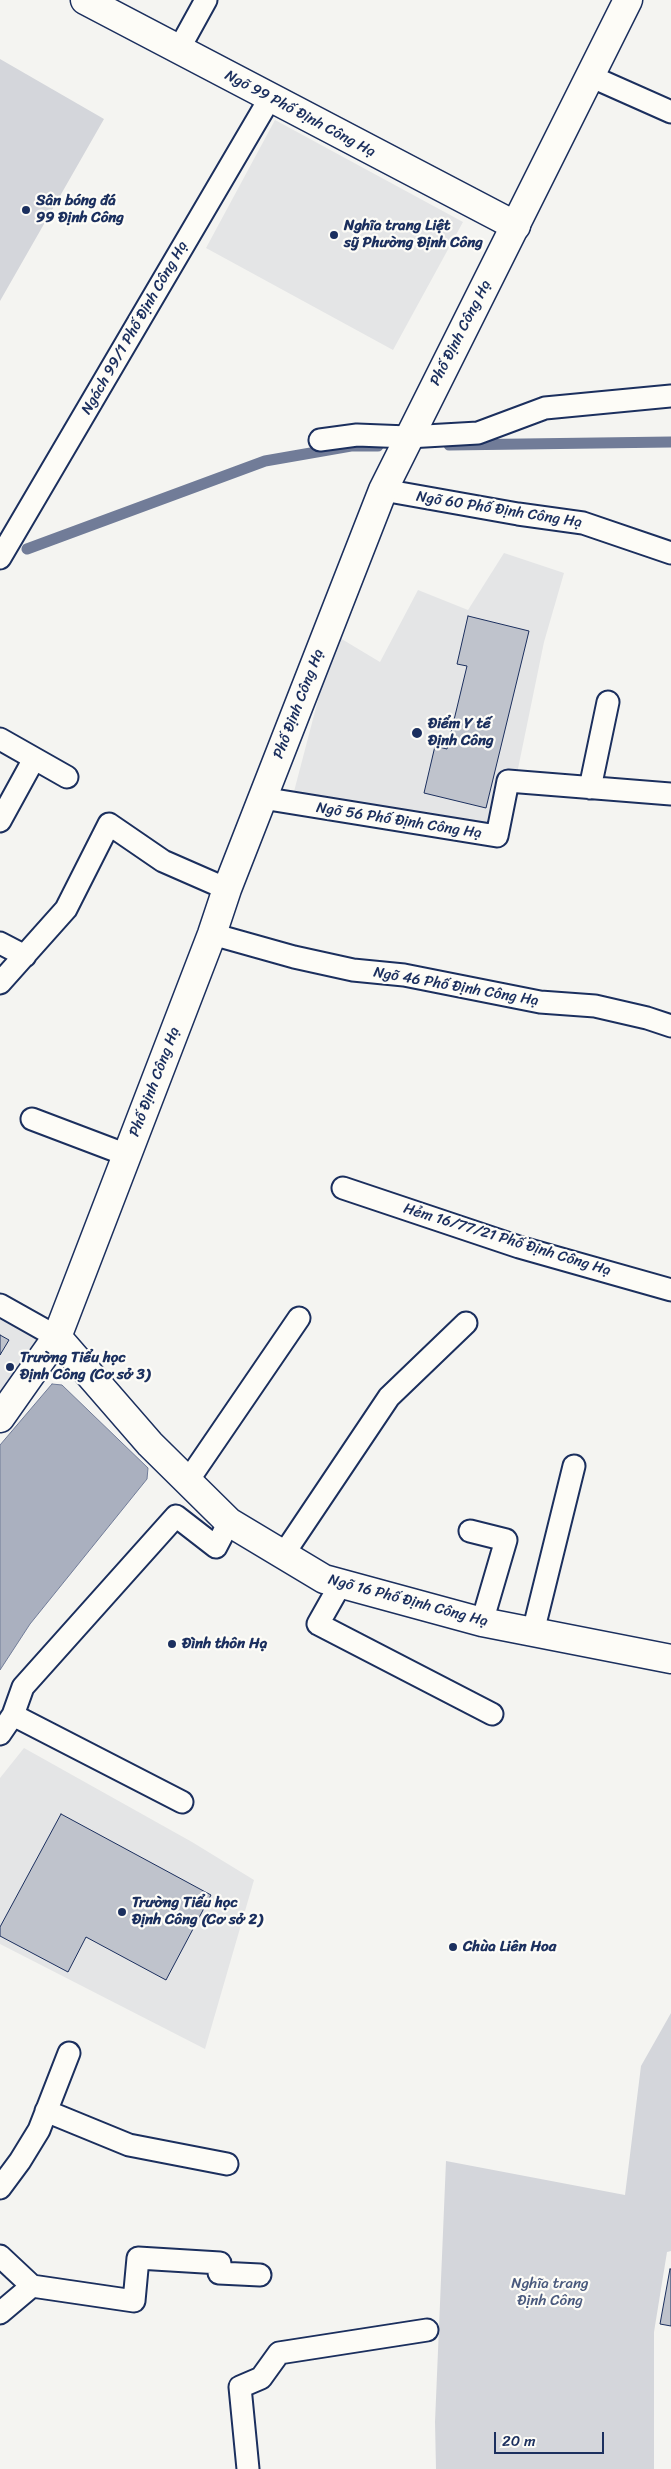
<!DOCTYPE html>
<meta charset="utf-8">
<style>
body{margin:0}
#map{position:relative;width:671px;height:2469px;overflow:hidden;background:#f4f4f1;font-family:Sriracha,sans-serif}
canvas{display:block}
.scale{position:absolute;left:494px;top:2432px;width:110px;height:22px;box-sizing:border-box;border:2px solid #1b2f5e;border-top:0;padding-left:6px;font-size:15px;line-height:18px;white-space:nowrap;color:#1b2f5e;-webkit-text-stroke:4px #fdfcf7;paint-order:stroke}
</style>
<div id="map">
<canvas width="671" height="2469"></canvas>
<div class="scale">20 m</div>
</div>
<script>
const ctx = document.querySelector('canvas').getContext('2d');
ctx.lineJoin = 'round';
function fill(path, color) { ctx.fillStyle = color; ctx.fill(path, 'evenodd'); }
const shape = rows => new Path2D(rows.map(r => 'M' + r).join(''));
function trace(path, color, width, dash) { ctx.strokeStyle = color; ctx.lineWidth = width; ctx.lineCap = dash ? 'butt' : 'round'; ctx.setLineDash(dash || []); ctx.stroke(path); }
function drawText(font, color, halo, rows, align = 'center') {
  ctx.font = font + ' Sriracha,sans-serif'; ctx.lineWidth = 4.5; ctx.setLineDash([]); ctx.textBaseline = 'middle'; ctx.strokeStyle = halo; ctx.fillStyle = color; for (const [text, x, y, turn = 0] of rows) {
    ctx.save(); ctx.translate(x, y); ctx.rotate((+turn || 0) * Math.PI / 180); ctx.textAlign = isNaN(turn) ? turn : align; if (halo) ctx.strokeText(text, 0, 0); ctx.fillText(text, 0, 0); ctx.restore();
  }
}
const built = shape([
 [275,120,463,222,393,350,206,248],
 [504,553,564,573,544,642,505,832,291,803,335,635,380,662,418,590,468,610],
 [0,1317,38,1340,0,1395],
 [24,1748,192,1842,254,1880,205,2049,0,1944,0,1778]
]);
const green = shape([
 [0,59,104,119,0,301],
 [671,2013,671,2251,667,2252,654,2332,654,2469,436,2469,435,2422,446,2161,625,2195,641,2066]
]);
const water = shape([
 [52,1384,62,1385,148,1468,147,1479,30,1624,0,1670,0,1445,52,1384]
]);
const stream = shape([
 [449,445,671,442],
 [27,549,265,461,351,446,378,446]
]);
const building = shape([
 [468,616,529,631,486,808,424,793,435,746,447,749,467,666,457,664,468,616],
 [0,1335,9,1340,0,1355,0,1335],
 [61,1814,211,1895,166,1980,86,1937,68,1972,0,1936,0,1927,61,1814],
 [670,2269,671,2269,671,2326,660,2324,670,2269]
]);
const lane = shape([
 [179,49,206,0],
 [590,76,671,112],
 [320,440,357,435,408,437,478,433,545,408,671,396],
 [383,490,518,514,583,523,671,553],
 [0,558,270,98],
 [0,739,67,777],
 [590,788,608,702],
 [262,798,497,836,508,781,671,794],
 [0,821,34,759],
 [212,934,294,957,353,970,404,975,540,1002,595,1006,647,1018,671,1026],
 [0,943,25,956],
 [0,983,66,909,109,824,163,861,227,889],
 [32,1119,127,1155],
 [343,1188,519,1247,671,1290],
 [0,1305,57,1337],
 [187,1482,299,1318],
 [470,1531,506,1540,482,1622],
 [283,1555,389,1397,466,1323],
 [340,1585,318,1624,492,1714],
 [533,1632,574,1466],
 [13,1715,182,1802],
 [0,1734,13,1715,23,1687,176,1516,216,1547,229,1522],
 [46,2111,129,2145,227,2164],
 [0,2188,20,2161,39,2130,69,2053],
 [0,2256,32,2286],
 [0,2313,32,2286,134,2301,138,2258,220,2263,219,2273,260,2275],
 [248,2469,240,2387,261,2378,279,2353,427,2330]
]);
const street = shape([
 [85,0,516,226],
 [57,1337,150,1444,229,1522,324,1579,482,1622,671,1659]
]);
const secondary = shape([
 [0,1418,57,1337,212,934,227,889,383,490,628,0]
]);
const markers = [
 [26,210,5,"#1b2f5e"],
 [334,235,5,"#1b2f5e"],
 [417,733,6,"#1b2f5e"],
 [10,1367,5,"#1b2f5e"],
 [172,1644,5,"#1b2f5e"],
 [122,1912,5,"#1b2f5e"],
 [453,1947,5,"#1b2f5e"]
];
const streetNames = [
 ["Ngõ 99 Phố Định Công Hạ",300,114,28],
 ["Ngách 99/1 Phố Định Công Hạ",135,328,-60],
 ["Phố Định Công Hạ",461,333,-63],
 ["Ngõ 60 Phố Định Công Hạ",499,510,9],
 ["Phố Định Công Hạ",299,704,-69],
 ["Ngõ 56 Phố Định Công Hạ",399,821,9],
 ["Ngõ 46 Phố Định Công Hạ",456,987,10],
 ["Phố Định Công Hạ",155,1082,-69],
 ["Hẻm 16/77/21 Phố Định Công Hạ",507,1240,17],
 ["Ngõ 16 Phố Định Công Hạ",408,1601,15]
];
const poiNames = [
 ["Sân bóng đá",36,201],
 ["99 Định Công",36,218],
 ["Nghĩa trang Liệt",344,226],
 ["sỹ Phường Định Công",344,243],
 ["Điểm Y tế",428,724],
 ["Định Công",428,741],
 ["Trường Tiểu học",20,1358],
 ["Định Công (Cơ sở 3)",20,1375],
 ["Đình thôn Hạ",182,1644],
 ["Trường Tiểu học",132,1903],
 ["Định Công (Cơ sở 2)",132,1920],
 ["Chùa Liên Hoa",463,1947]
];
const parkNames = [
 ["Nghĩa trang",550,2284],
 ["Định Công",550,2301]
];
fill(built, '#e4e5e6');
fill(green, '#d4d6db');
fill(water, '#aab0bf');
trace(water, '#717c98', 1);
trace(stream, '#717c98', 11);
fill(building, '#bfc3cc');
trace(building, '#1b2f5e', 1);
trace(lane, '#1b2f5e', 25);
trace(street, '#1b2f5e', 31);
trace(secondary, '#1b2f5e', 31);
trace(lane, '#fdfcf7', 21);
trace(street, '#fdfcf7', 28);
trace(secondary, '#fdfcf7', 28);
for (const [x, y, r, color] of markers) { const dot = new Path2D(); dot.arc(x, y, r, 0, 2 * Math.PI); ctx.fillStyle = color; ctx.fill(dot); trace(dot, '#fdfcf7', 2); }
drawText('15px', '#1b2f5e', '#fdfcf7', streetNames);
drawText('bold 15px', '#1b2f5e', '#fdfcf7', poiNames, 'left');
drawText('15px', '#49597d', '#fdfcf7', parkNames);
</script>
